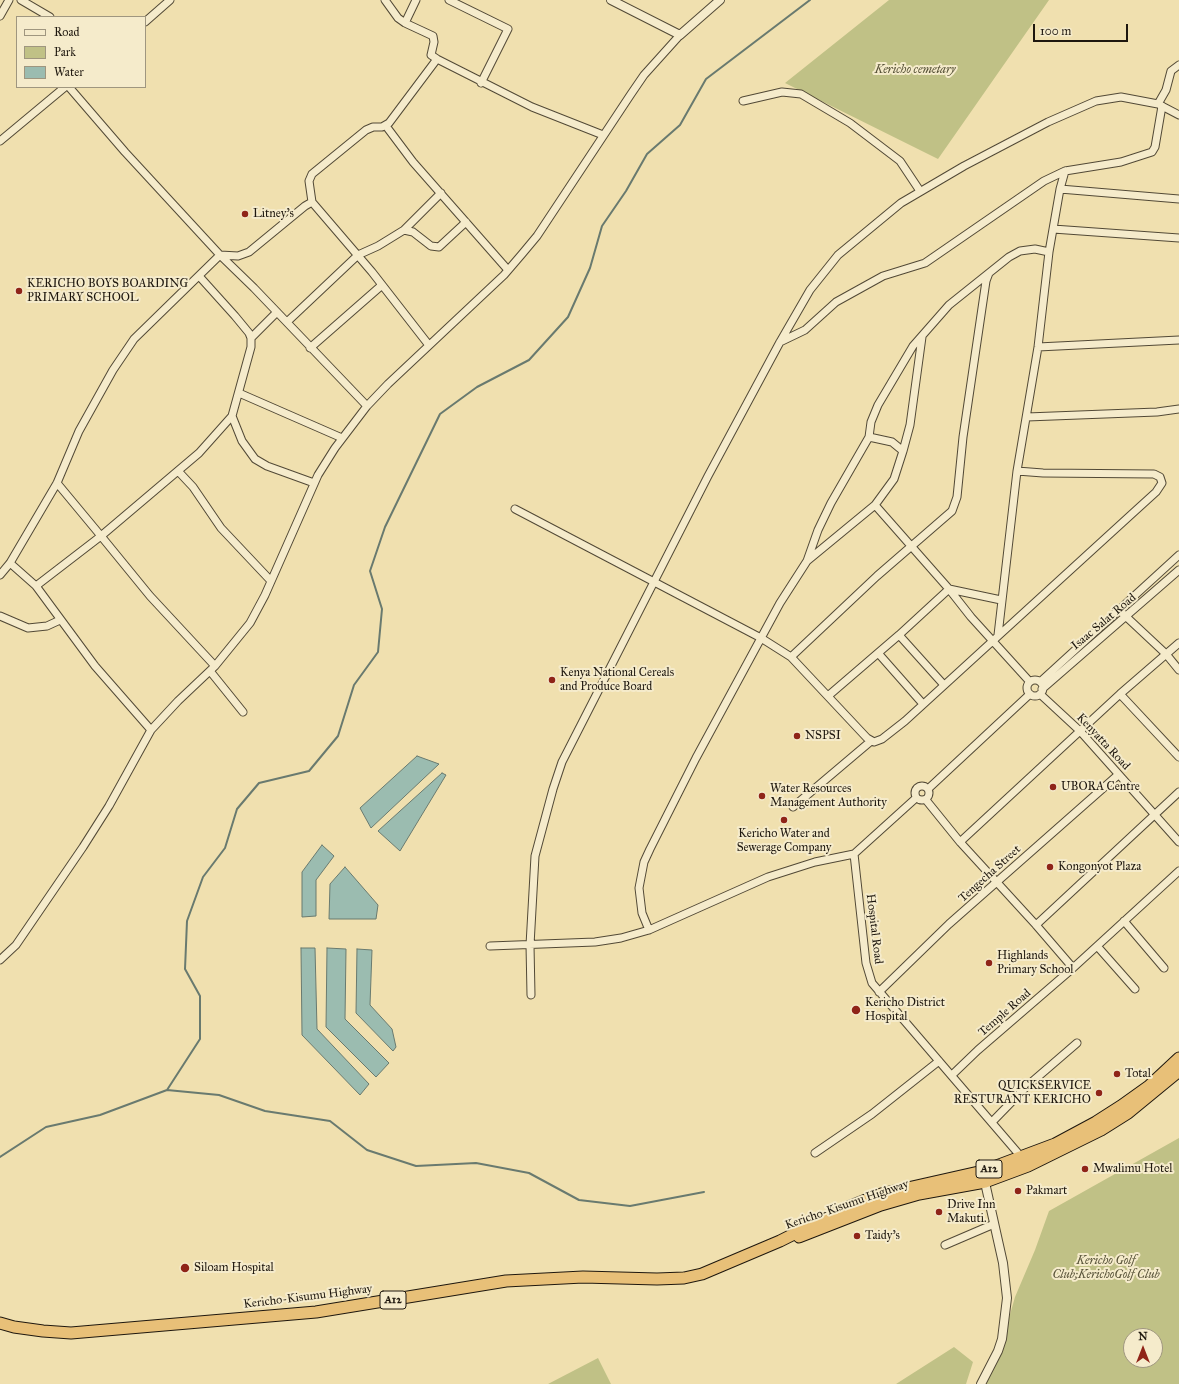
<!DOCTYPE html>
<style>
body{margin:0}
#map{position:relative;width:1179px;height:1384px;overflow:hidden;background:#f0e0af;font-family:"IM FELL Great Primer",serif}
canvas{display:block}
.legend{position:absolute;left:16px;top:16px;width:130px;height:72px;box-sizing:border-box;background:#f5ebcb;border:1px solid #9f967f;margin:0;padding:5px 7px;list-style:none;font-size:12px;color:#1e170e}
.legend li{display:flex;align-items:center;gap:8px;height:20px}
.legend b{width:20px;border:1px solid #9f967f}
.north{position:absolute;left:1123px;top:1328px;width:40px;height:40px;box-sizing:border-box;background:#f5ebcb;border:1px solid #9f967f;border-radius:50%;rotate:0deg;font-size:11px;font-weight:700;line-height:16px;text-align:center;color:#1e170e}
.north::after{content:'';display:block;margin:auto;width:14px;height:18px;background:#8f2418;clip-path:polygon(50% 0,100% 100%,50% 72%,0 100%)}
.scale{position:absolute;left:1033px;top:24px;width:95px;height:18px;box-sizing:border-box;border:2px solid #1e170e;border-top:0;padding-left:5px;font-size:12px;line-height:14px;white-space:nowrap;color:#1e170e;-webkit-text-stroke:3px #f5ebcb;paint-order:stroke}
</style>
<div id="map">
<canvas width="1179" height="1384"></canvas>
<ul class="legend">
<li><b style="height:5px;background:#f5ebcb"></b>Road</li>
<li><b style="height:11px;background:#c0c186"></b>Park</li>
<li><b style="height:11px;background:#9bbcb0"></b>Water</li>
</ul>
<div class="north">N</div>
<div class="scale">100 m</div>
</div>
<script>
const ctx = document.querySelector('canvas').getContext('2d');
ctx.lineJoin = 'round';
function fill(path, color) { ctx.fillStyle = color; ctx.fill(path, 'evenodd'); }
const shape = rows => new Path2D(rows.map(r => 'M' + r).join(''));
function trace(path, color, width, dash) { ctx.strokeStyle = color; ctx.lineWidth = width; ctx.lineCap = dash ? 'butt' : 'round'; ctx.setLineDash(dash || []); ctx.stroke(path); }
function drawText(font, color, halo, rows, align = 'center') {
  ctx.font = font + ' "IM FELL Great Primer",serif'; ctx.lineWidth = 4; ctx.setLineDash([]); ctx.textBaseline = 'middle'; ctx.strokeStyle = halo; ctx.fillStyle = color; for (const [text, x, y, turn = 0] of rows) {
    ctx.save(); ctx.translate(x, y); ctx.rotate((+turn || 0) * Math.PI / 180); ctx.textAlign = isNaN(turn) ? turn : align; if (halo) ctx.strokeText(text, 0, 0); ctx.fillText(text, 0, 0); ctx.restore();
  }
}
const green = shape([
 [889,0,1049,0,938,159,785,83],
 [1179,1138,1179,1384,982,1384,1003,1339,1015,1297,1035,1250,1049,1211],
 [1131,1336,1155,1336,1155,1360,1131,1360],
 [954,1347,973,1362,966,1384,896,1384],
 [598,1358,611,1384,548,1384]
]);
const water = shape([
 [417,756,439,764,371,828,360,808,417,756],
 [442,773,446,775,400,851,378,831,442,773],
 [322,845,334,856,316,880,316,916,302,917,302,872,322,845],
 [345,867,378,905,376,919,329,919,330,884,345,867],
 [301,948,315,948,317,1029,369,1084,360,1095,302,1035,301,948],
 [327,948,346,949,345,1019,389,1063,376,1077,326,1027,327,948],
 [357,949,372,950,370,1005,392,1029,396,1047,393,1051,356,1013,357,949]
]);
const stream = shape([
 [167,1090,200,1039,200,996,185,969,187,921,203,877,225,848,237,809,259,783,309,771,338,736,354,685,378,652,382,609,370,571,385,527,440,414,477,387,529,360,568,317,590,268,602,226,626,191,647,154,680,125,706,79,810,0],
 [0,1157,46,1127,100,1115,167,1090,219,1095,265,1111,330,1121,367,1150,416,1166,476,1163,529,1173,579,1200,630,1206,704,1192]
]);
const minor = shape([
 [21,0,50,17],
 [449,0,508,29,481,83],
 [0,16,9,0],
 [145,22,170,0],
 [405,23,416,0],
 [437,59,532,107,603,135],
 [69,87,125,152,220,255,254,288,367,406],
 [743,101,782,92,801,94,850,123,900,161,920,191],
 [1158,104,1166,90,1171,71,1179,65],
 [386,126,413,162,508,270],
 [0,141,65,87],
 [1060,189,1179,199],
 [312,202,309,181,312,174,366,130,373,127,382,127,389,123,437,59,431,55,434,42,433,36,405,23,398,18,385,0],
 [1053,229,1179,238],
 [404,230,441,193],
 [1049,252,1060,189,1065,171,1121,162,1152,152,1155,147,1162,106],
 [287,322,358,255,378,246,404,230,413,232,431,246,439,247,466,222],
 [251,338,277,312],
 [780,342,805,330,836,302,883,276,925,263,1044,181,1065,171],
 [1038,347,1179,340],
 [310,348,382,285],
 [239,393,342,438],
 [232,416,242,441,255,459,267,466,314,483],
 [1027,417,1157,412,1179,409],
 [869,437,892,442,903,451,894,479,875,505,807,561,818,530,831,503,869,437],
 [869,437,871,422,878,405,913,346,949,305,989,273],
 [903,451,910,425,922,337],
 [178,471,193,487,221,528,271,581],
 [57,483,101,536,199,453,232,416,251,347,251,338,249,333,235,316,199,276],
 [875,505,949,589,1001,600],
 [515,509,761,638,791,657,867,738,874,742,882,739,905,721,1134,512,1156,492,1162,483,1160,477,1154,474,1043,473,1017,471],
 [10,563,36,586,95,666,151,730],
 [0,575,10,563,57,483,79,431,113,370,134,339,220,255,238,256,249,252,305,206,312,202,372,272,428,344],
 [36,586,101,536,150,596,215,666],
 [1119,610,1166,654,1179,670],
 [0,616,28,628,47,626,60,620],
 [899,635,944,685],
 [878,653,923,704],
 [791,657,877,576,952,511,957,497,963,437,986,281,989,273,1009,257,1020,251,1035,249,1049,252,1038,347,1017,471,998,635],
 [210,671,243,712],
 '1027 688a8 8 0 1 1 16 0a8 8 0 1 1-16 0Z',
 [1040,682,1179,555],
 [1042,689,1179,570],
 [1040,694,1080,731,1179,842],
 [1120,694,1179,757],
 [828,696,899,635,949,589,971,617,1030,682],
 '915 793a7 7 0 1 1 14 0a7 7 0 1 1-14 0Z',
 [928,789,1030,694],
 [926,800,960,842,1036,925,1073,968],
 [793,807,871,741],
 [960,842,1120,694,1179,643],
 [854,854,866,963,872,983,1023,1159],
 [854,854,916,798],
 [1124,921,1164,968],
 [1036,925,1179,792],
 [649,930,642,913,639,888,644,862,650,849,696,758,780,603,807,561],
 [490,946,595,942,621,938,649,930,768,877,815,862,854,854],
 [1097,946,1135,989],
 [0,960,16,945,83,847,109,806,151,730,178,701,215,666,250,623,265,595,318,475,335,448,367,406,388,384,504,275,522,254,537,236,631,94,644,75,680,35],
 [879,992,949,924,1118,775],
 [531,995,530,945,535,856,553,789,562,762,708,476,780,342,810,290,838,255,901,203,964,166,1048,122,1096,101,1121,97,1158,104,1179,115],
 [952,1075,978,1050,1073,968,1179,871],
 [992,1122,1026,1087,1077,1043],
 [815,1153,872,1114,939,1061],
 [945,1245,994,1224]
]);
const tertiary = shape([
 [611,0,680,35,720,0],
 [981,1384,998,1351,1002,1339,1007,1298,1003,1263,984,1178]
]);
const trunk = shape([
 [799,1237,881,1205,919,1194,985,1182,1028,1166,1101,1130,1128,1113,1179,1071],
 [0,1323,14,1327,43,1331,71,1333,316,1312,506,1281,583,1277,657,1279,684,1278,702,1274,780,1241,848,1207,881,1194,983,1171,1055,1144,1096,1122,1121,1106,1149,1086,1179,1058]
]);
const markers = [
 [245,214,4,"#8f2418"],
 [19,291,4,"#8f2418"],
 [552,680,4,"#8f2418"],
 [797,736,4,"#8f2418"],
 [1053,787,4,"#8f2418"],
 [762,796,4,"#8f2418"],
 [784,820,4,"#8f2418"],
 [1050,867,4,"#8f2418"],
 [989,963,4,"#8f2418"],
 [856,1010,5,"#8f2418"],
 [1117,1074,4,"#8f2418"],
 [1099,1093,4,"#8f2418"],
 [1085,1169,4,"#8f2418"],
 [1018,1191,4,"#8f2418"],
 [939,1212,4,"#8f2418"],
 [857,1236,4,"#8f2418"],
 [185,1268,5,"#8f2418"]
];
const shields = [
 [989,1169,26],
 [393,1300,26]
];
const shieldNames = [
 ["A12",989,1169],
 ["A12",393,1300]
];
const parkNames = [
 ["Kericho cemetary",915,70],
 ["Kericho Golf",1106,1261],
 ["Club;KerichoGolf Club",1106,1275]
];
const poiNames = [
 ["Litney's",253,214],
 ["KERICHO BOYS BOARDING",27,284],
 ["PRIMARY SCHOOL",27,298],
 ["Kenya National Cereals",560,673],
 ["and Produce Board",560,687],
 ["NSPSI",805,736],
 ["UBORA Centre",1061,787],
 ["Water Resources",770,789],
 ["Management Authority",770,803],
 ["Kericho Water and",784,834,"center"],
 ["Sewerage Company",784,848,"center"],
 ["Kongonyot Plaza",1058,867],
 ["Highlands",997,956],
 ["Primary School",997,970],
 ["Kericho District",865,1003],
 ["Hospital",865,1017],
 ["Total",1125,1074],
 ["QUICKSERVICE",1091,1086,"right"],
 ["RESTURANT KERICHO",1091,1100,"right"],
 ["Mwalimu Hotel",1093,1169],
 ["Pakmart",1026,1191],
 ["Drive Inn",947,1205],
 ["Makuti.",947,1219],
 ["Taidy's",865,1236],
 ["Siloam Hospital",194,1268]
];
const streetNames = [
 ["Isaac Salat Road",1104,622,-40],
 ["Kenyatta Road",1103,742,47],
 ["Tengecha Street",990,874,-42],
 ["Hospital Road",874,929,83],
 ["Temple Road",1005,1013,-41],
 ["Kericho-Kisumu Highway",847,1205,-19],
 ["Kericho-Kisumu Highway",308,1297,-7]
];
fill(green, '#c0c186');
fill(water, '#9bbcb0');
trace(water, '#697a6f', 1);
trace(stream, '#697a6f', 2);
trace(minor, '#524936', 9);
trace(tertiary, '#524936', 10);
trace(trunk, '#1e170e', 13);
trace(minor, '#f5ebcb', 7);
trace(tertiary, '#f5ebcb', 8);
trace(trunk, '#e8c078', 11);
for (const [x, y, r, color] of markers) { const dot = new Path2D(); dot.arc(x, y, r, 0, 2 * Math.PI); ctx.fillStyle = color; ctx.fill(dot); trace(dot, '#f5ebcb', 1.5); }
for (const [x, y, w] of shields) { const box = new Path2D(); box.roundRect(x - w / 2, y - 9, w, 18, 3); ctx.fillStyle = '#f5ebcb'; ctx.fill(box); trace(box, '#1e170e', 1); }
drawText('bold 11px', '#1e170e', null, shieldNames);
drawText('italic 12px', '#575238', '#f5ebcb', parkNames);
drawText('12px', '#1e170e', '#f5ebcb', poiNames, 'left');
drawText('12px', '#1e170e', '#f5ebcb', streetNames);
</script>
